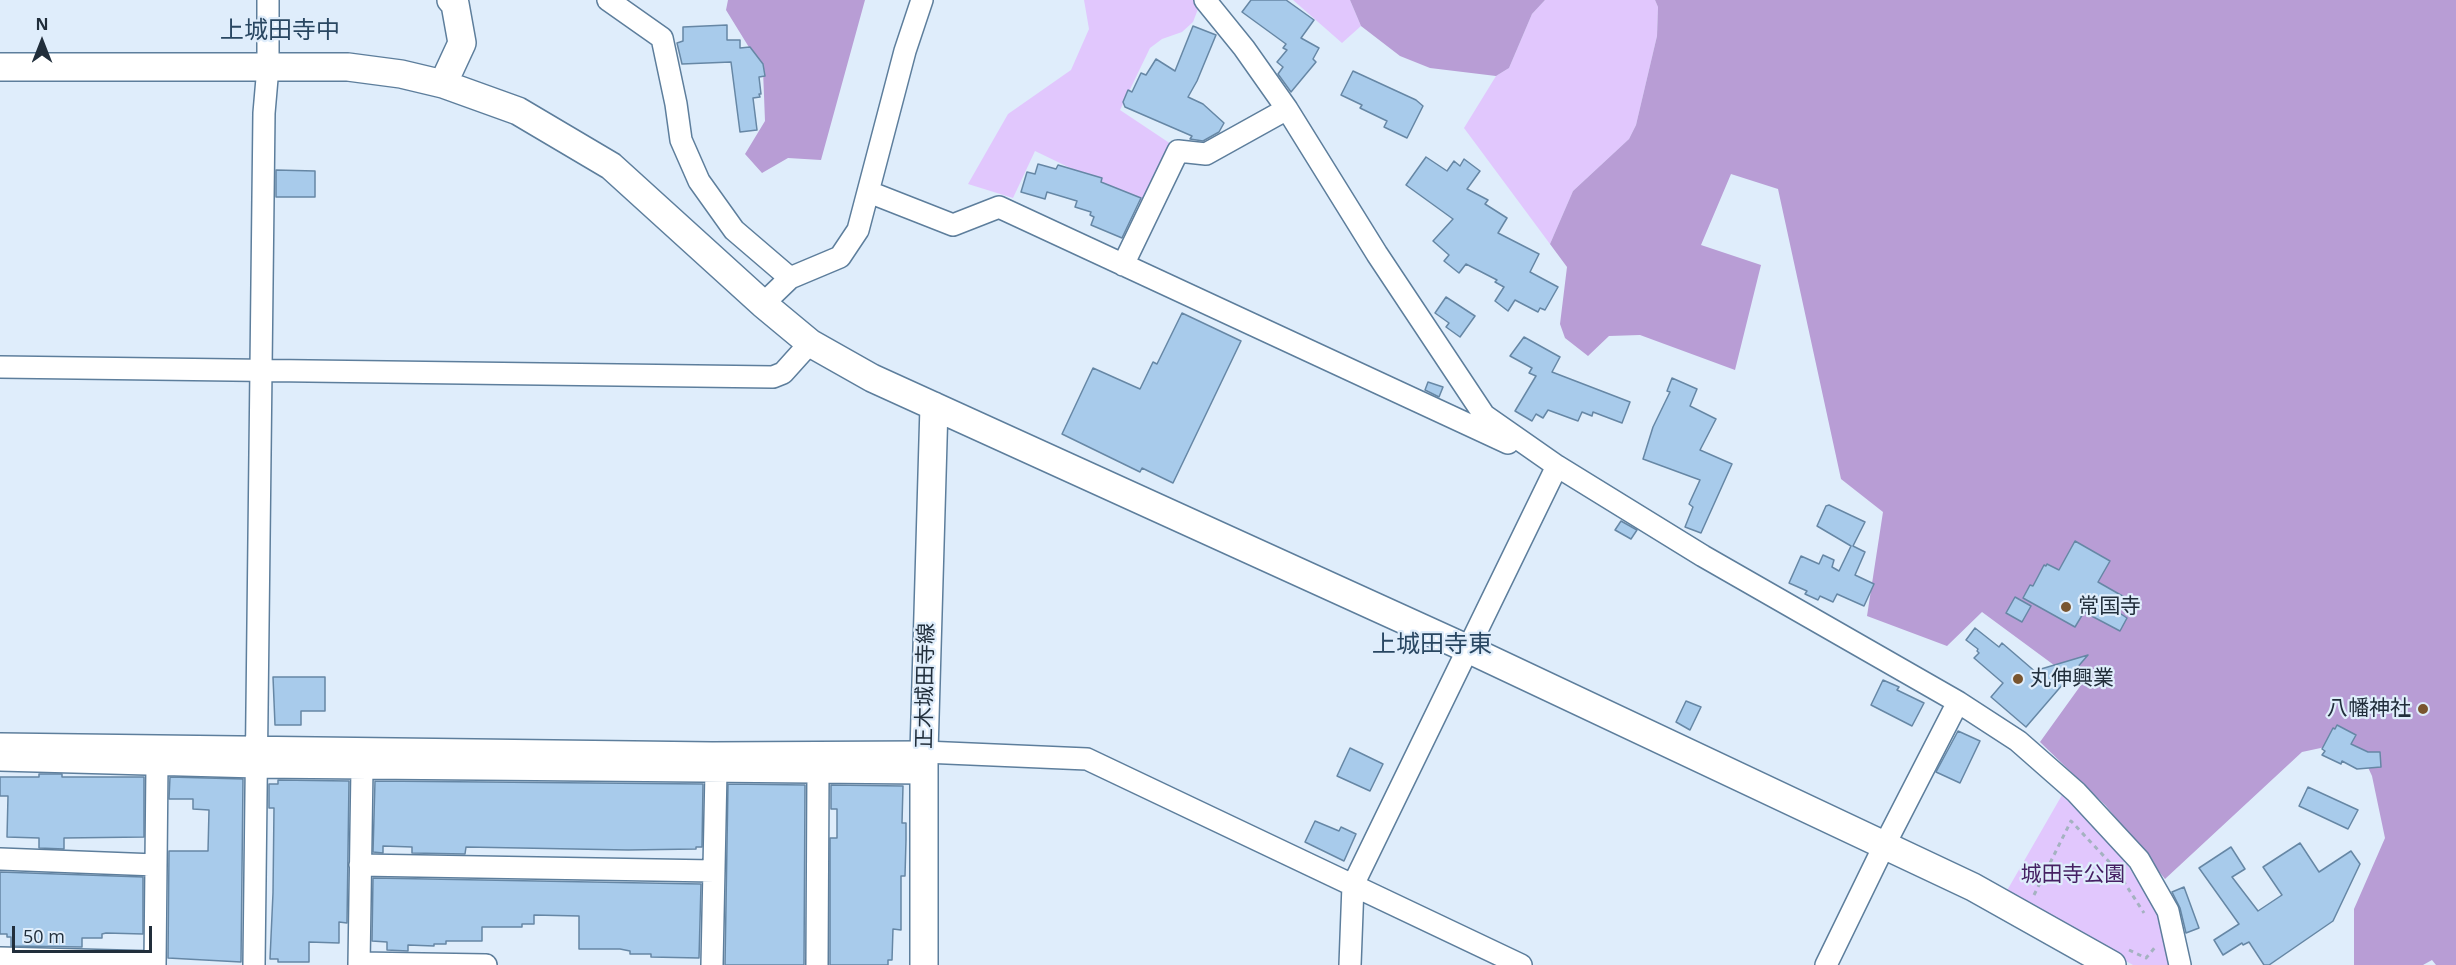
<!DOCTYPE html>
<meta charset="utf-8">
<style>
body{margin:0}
#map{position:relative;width:2456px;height:965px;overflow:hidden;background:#dfedfb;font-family:"Open Sans",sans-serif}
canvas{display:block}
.north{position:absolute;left:12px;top:12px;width:60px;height:60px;-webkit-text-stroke:4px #dfedfb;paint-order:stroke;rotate:0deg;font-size:16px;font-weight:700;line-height:24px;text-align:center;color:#212e3b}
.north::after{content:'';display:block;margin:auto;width:21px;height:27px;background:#212e3b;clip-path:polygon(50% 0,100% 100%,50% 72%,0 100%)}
.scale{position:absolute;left:12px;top:926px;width:140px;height:27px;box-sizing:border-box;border:3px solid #212e3b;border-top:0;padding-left:8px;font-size:18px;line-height:21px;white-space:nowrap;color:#212e3b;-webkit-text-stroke:4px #dfedfb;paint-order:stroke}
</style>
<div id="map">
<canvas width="2456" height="965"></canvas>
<div class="north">N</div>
<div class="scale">50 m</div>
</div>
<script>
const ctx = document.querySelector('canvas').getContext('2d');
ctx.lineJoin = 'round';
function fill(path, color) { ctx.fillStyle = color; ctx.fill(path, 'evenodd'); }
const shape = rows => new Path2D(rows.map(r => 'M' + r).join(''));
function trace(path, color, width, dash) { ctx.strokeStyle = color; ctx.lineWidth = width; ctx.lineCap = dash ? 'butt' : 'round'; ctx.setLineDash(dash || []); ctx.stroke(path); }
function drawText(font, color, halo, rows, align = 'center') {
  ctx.font = font + ' "Open Sans","Noto Sans JP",sans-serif'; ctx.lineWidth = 4.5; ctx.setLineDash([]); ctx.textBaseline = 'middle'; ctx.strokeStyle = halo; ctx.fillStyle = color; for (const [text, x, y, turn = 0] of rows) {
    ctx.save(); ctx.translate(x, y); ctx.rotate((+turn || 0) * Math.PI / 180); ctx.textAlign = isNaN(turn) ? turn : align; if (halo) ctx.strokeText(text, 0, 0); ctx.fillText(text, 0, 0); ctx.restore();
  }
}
const green = shape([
 [1084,0,1196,0,1198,9,1193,22,1182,32,1162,39,1150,48,1120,110,1171,144,1143,203,1035,151,1013,198,968,184,1008,114,1071,70,1089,29],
 [1293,0,1350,0,1361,26,1342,43],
 [1545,0,1655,0,1658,7,1657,36,1636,125,1629,139,1573,191,1550,244,1464,128,1496,76,1509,68,1532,14],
 [2062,795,2120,853,2143,890,2161,912,2172,965,2133,965,2005,894]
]);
const forest = shape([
 [728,0,865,0,821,160,788,158,762,173,745,154,765,121,763,70,726,10],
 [1350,0,1545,0,1532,14,1509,68,1496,76,1430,68,1400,56,1361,26],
 [1655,0,2456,0,2456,965,2436,965,2432,960,2423,965,2354,965,2354,909,2385,838,2372,776,2360,750,2330,746,2302,752,2165,879,2106,806,2040,742,2081,685,1982,612,1947,646,1867,616,1883,512,1841,479,1778,189,1731,174,1701,245,1761,265,1735,370,1640,335,1609,336,1588,356,1565,338,1560,324,1567,267,1550,244,1573,191,1629,139,1636,125,1657,36,1658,7]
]);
const building = shape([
 [1251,0,1286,0,1314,20,1301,38,1319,48,1313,59,1316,62,1291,92,1278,74,1283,67,1277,62,1287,50,1283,48,1286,44,1242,12,1251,0],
 [727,25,727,40,740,40,740,48,750,47,763,64,765,76,759,77,761,94,759,94,760,97,753,98,757,130,740,132,731,62,682,64,677,43,683,41,683,27,727,25],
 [1193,26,1216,35,1197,81,1188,97,1203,104,1224,123,1219,132,1203,141,1190,139,1192,136,1125,107,1123,102,1128,90,1132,92,1141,73,1146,75,1156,59,1175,71,1193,26],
 [1353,71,1416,100,1423,106,1407,138,1384,127,1387,121,1360,108,1362,105,1341,95,1353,71],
 [1426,157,1447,171,1454,161,1460,166,1464,159,1480,171,1467,189,1488,200,1485,204,1507,218,1498,233,1539,254,1530,272,1558,287,1545,310,1540,308,1538,312,1515,300,1508,311,1495,301,1504,287,1495,282,1497,280,1466,264,1459,273,1444,261,1449,255,1433,241,1453,219,1406,185,1426,157],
 [1038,164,1056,169,1058,165,1102,178,1101,182,1141,198,1122,238,1091,225,1094,217,1090,215,1091,212,1075,207,1077,201,1047,192,1045,199,1021,192,1027,172,1035,174,1038,164],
 [276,170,315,171,315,197,276,197,276,170],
 [1446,297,1475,316,1460,337,1446,327,1449,323,1435,313,1446,297],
 [1182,313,1241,341,1173,483,1142,468,1140,472,1062,434,1093,368,1140,389,1153,362,1157,364,1182,313],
 [1524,337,1560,357,1552,372,1630,402,1622,423,1593,412,1592,416,1582,412,1578,421,1548,410,1543,418,1536,414,1532,421,1515,411,1536,376,1529,373,1532,368,1510,356,1524,337],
 [1672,378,1697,389,1690,406,1716,419,1700,450,1732,464,1701,533,1685,527,1693,507,1689,504,1700,480,1643,459,1653,427,1670,392,1667,391,1672,378],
 [1428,382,1443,387,1439,397,1425,390,1428,382],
 [1829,505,1865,522,1853,546,1865,552,1855,575,1874,584,1864,606,1837,594,1833,602,1820,596,1818,600,1805,594,1807,591,1789,583,1801,556,1819,564,1823,555,1834,560,1832,567,1839,571,1851,546,1817,526,1826,506,1829,505],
 [1621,521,1637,530,1631,539,1615,530,1621,521],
 [2075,541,2110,561,2098,582,2126,598,2118,612,2127,618,2120,631,2084,612,2075,627,2023,598,2030,585,2033,586,2044,565,2046,566,2047,564,2059,570,2075,541],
 [2015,597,2031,606,2022,622,2006,613,2015,597],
 [1975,628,1999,647,2002,643,2038,674,2041,669,2088,655,2026,727,1991,697,2003,683,1974,658,1979,653,1977,651,1978,649,1966,640,1975,628],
 [273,677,325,677,325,711,301,711,301,725,275,725,273,677],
 [1883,680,1899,687,1897,690,1924,703,1912,726,1871,705,1883,680],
 [1686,701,1701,707,1690,730,1676,722,1686,701],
 [2337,725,2356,735,2351,744,2368,752,2380,752,2381,767,2357,769,2342,761,2341,764,2322,755,2325,751,2322,749,2333,728,2335,729,2337,725],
 [1958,731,1980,741,1960,783,1936,772,1958,731],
 [1350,748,1383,764,1370,791,1337,776,1350,748],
 [39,774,62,774,62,777,144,777,144,837,64,838,64,849,39,848,39,838,7,837,8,796,0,796,0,777,39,777,39,774],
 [170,777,243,779,241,962,168,958,169,851,208,851,209,810,193,809,193,799,169,799,170,777],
 [278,780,349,781,347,923,339,922,339,943,309,942,309,962,278,962,278,959,270,959,273,893,274,808,269,808,269,784,278,784,278,780],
 [375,781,703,784,702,847,696,847,696,849,628,850,466,847,465,854,412,853,412,847,383,846,383,853,373,852,375,781],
 [728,784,805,785,804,965,725,965,728,784],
 [831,785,903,786,902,823,906,823,906,840,905,876,901,876,901,930,893,929,892,960,888,960,888,965,830,965,830,838,837,838,837,809,831,809,831,785],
 [2308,787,2358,810,2348,829,2299,806,2308,787],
 [1315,821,1339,831,1341,827,1356,834,1344,861,1305,842,1315,821],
 [2300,843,2319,872,2351,851,2360,864,2333,921,2269,965,2264,965,2249,942,2243,945,2242,943,2223,955,2214,940,2239,924,2199,868,2231,847,2245,869,2232,877,2258,911,2282,895,2263,867,2300,843],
 [0,872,143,877,143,934,106,933,102,934,102,938,82,938,82,947,11,946,11,937,7,937,7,934,0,934,0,872],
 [373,878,701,884,699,958,651,957,651,954,630,954,630,951,620,949,579,949,579,916,534,915,534,924,522,924,522,927,482,927,482,941,446,941,446,944,434,944,434,946,408,945,408,951,387,950,387,942,372,941,373,878],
 [2184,887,2199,928,2186,933,2180,908,2172,892,2184,887]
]);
const path = shape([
 [2034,895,2071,821,2115,868,2144,913],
 [2129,950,2146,958,2157,945]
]);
const minor = shape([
 [608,0,662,38,676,104,681,140,699,181,734,230,790,278],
 [1205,0,1244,48,1287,109,1377,254,1484,415,1557,466,1703,556,1958,702,2018,741,2076,792,2139,860,2168,911,2180,965],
 [869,192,953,225,999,207,1508,443],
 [1123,265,1178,151,1206,154,1287,109],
 [763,304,790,278,840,257,858,230,905,51,922,0],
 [0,367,773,377,783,373,810,343],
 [0,744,712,753,924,752,1087,759,1521,965],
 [0,760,257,767,924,773],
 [0,859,156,865],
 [360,865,714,871],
 [0,958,155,962],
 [359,963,486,965],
 [155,965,157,764],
 [254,965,264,113,268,67,268,0],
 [359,965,362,768],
 [712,965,716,771],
 [817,965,818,772],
 [1350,965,1353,885,1557,466],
 [1826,965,1884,846,1958,702]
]);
const tertiary = shape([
 [0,67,348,67,401,74,443,84,518,111,611,166,763,304,810,343,872,378,1468,649,1973,887,2112,965],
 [443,84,462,43,455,4,451,0],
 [924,965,924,752,934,406]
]);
const markers = [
 [2066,607,6,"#79552f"],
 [2018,679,6,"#79552f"],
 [2423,709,6,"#79552f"]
];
const poiNames = [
 ["常国寺",2078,607],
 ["丸伸興業",2030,679],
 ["八幡神社",2411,709,"right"]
];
const streetNames = [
 ["正木城田寺線",926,686,-89]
];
const parkNames = [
 ["城田寺公園",2073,875]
];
const quarterNames = [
 ["上城田寺中",280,31],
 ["上城田寺東",1432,645]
];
fill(green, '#e1c7fd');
fill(forest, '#b89dd5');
fill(building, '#a8cbeb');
trace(building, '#6687a5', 1.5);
trace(minor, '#5d7e9c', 24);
trace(tertiary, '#5d7e9c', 30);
trace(path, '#a4b2c0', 3, [4.5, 4.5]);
trace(minor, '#fff', 21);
trace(tertiary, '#fff', 27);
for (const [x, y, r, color] of markers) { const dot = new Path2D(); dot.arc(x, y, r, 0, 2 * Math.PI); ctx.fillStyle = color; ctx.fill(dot); trace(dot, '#dfedfb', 2); }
drawText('21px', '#212e3b', '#dfedfb', poiNames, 'left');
drawText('21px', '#212e3b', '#dfedfb', streetNames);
drawText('21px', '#452063', '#dfedfb', parkNames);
drawText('24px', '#294762', '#dfedfb', quarterNames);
</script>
